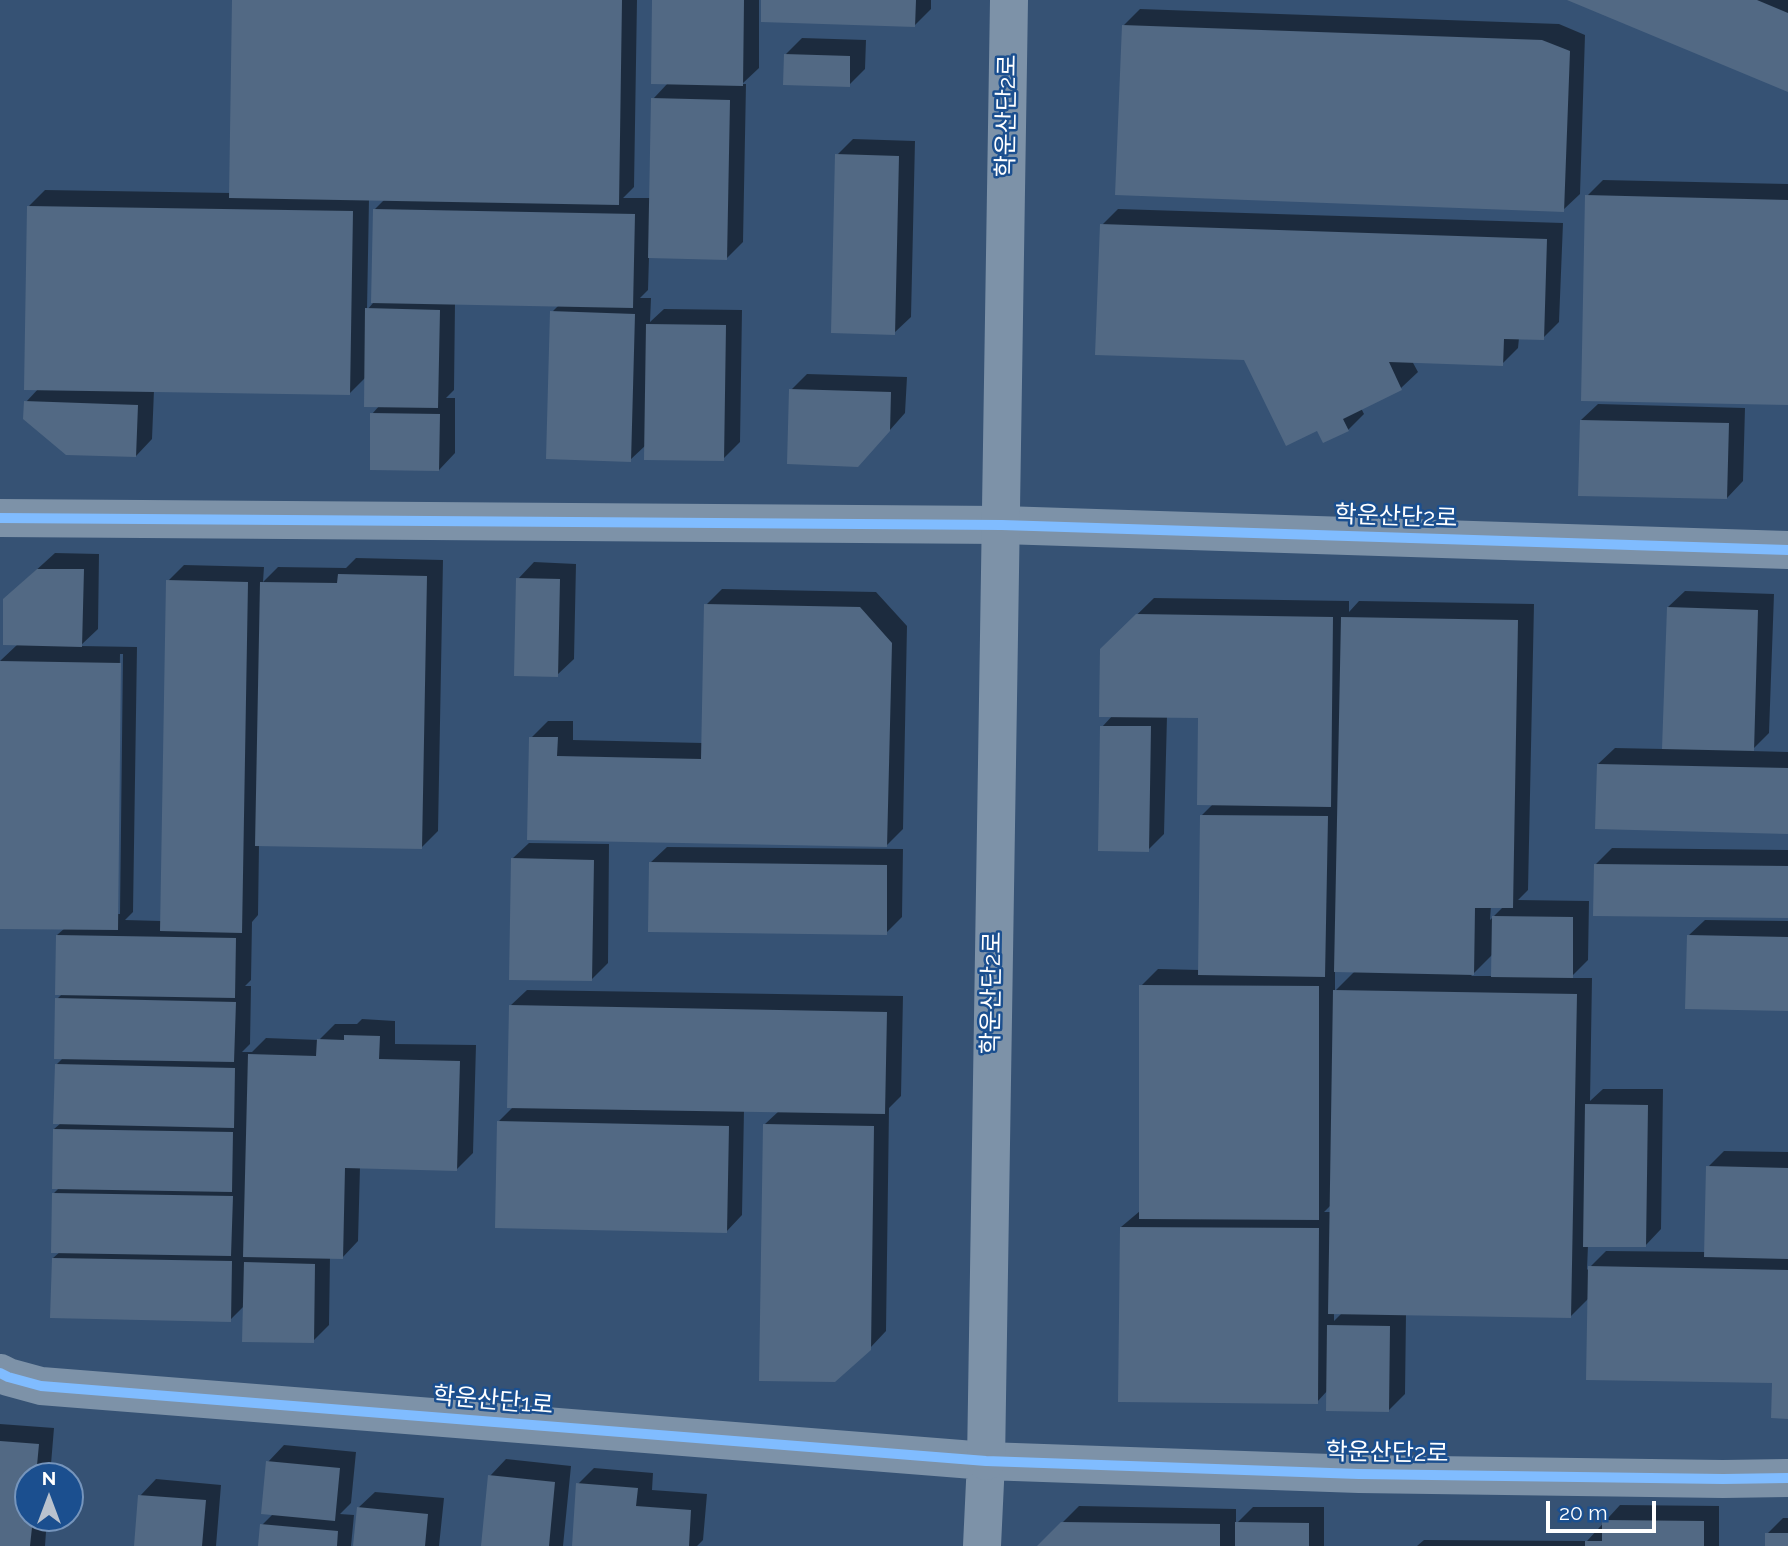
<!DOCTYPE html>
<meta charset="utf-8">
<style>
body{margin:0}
#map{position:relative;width:1788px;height:1546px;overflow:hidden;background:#365274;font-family:Raleway,sans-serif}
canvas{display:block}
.north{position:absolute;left:14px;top:1462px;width:70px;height:70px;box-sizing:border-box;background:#1b4f8f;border:2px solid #7695bc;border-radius:50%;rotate:0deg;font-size:19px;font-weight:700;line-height:28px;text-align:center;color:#fff}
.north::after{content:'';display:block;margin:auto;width:24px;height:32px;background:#b9c2ce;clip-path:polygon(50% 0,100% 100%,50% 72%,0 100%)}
.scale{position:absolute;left:1546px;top:1501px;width:110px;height:32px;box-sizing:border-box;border:4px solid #fff;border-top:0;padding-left:9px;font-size:21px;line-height:24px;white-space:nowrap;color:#fff;-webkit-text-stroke:5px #1b4f8f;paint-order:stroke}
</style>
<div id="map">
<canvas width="1788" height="1546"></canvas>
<div class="north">N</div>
<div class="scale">20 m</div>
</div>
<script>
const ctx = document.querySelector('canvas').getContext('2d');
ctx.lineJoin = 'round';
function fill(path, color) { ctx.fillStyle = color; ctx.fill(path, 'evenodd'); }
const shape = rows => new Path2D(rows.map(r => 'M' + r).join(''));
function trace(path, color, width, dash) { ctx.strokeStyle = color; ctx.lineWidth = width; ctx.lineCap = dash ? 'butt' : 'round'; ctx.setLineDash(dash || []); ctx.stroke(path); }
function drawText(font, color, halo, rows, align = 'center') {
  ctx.font = font + ' Raleway,"Noto Sans KR",sans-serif'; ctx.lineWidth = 5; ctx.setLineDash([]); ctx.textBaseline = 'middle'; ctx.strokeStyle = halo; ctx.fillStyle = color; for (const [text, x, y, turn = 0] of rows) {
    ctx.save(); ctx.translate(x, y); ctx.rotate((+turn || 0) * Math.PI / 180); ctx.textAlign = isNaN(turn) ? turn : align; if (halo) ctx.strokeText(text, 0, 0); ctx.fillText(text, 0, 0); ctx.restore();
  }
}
const shadow = shape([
 [234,0,637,0,634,187,623,198,651,198,653,99,668,83,654,0,759,0,759,68,742,84,746,84,743,242,726,259,649,257,648,290,640,298,651,298,650,322,664,309,742,310,740,442,723,459,646,445,630,460,552,312,559,305,455,303,454,390,446,398,455,398,455,453,439,470,372,414,380,405,366,377,349,394,154,390,152,439,136,456,26,402,39,388,29,206,45,190,231,193],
 [369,199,385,199,375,209,373,303,367,310],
 [763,0,931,0,931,9,915,25],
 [1572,0,1788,0,1788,90],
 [1140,9,1559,24,1585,35,1580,194,1563,210,1123,26],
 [802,38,866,40,865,69,849,85,785,55],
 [853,139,915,141,911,317,894,333,837,155],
 [1603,180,1788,184,1788,404,1587,196],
 [1118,209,1563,223,1559,322,1543,338,1519,338,1518,348,1502,364,1412,361,1418,372,1401,388,1361,408,1364,414,1348,430,1318,428,1102,225],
 [807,374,907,377,905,413,874,448,791,390],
 [1598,404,1745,408,1743,481,1727,498,1581,420],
 [55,553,99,554,98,629,80,646,137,647,133,912,125,920,162,921,168,581,184,565,264,567,263,582,278,567,346,568,356,558,443,560,438,831,421,848,259,845,258,915,252,922,251,980,245,986,251,986,250,1044,242,1052,252,1052,266,1038,319,1040,335,1024,357,1024,362,1019,395,1021,395,1044,476,1045,473,1153,457,1169,360,1167,358,1241,342,1258,330,1257,329,1325,313,1341,245,1305,230,1320,53,1258,61,1251,54,1193,60,1187,54,1129,61,1123,56,1065,64,1057,57,999,63,993,57,935,65,928,0,927,0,661,18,644,22,583],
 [120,654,123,654,120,914,116,914],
 [534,562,576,564,574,659,557,675,518,579],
 [722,589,876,592,907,626,903,829,887,845,529,838,531,738,548,721,573,721,573,740,703,743,706,605],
 [1685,591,1774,594,1769,733,1751,751,1788,752,1788,832,1598,764,1615,748,1664,749,1668,607],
 [1154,598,1349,601,1349,612,1359,601,1534,604,1528,890,1518,900,1589,901,1588,960,1570,978,1592,978,1590,1101,1603,1089,1663,1089,1661,1229,1645,1246,1588,1245,1587,1270,1606,1251,1706,1252,1708,1167,1724,1151,1788,1152,1788,1417,1774,1381,1590,1297,1571,1316,1406,1314,1405,1394,1389,1410,1328,1390,1317,1402,1121,1227,1140,1211,1141,986,1158,969,1200,970,1202,815,1214,803,1200,716,1167,716,1164,834,1148,850,1102,727,1113,715,1102,649],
 [1491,906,1504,906,1490,920],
 [1493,954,1493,976,1471,976],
 [1335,971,1355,971,1335,991],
 [1331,1205,1331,1212,1324,1212],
 [1334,1313,1342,1313,1334,1321],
 [529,843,609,844,608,963,592,979,512,859],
 [667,847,903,849,902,917,886,933,650,863],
 [1612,848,1788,850,1788,916,1595,865],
 [1705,920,1788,921,1788,1009,1688,936],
 [527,990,903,996,901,1096,889,1108,886,1331,870,1348,765,1124,779,1111,744,1110,742,1215,726,1232,499,1121,514,1106,510,1006],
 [0,1424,54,1428,50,1476,28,1476,28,1518,47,1518,45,1546,0,1546],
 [284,1445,356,1452,351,1503,340,1514,354,1515,351,1546,260,1546,262,1525,273,1514,268,1462],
 [506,1459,571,1466,563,1546,483,1546,490,1476],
 [594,1468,653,1473,652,1490,707,1494,703,1540,697,1546,574,1546,578,1484],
 [156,1479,221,1485,216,1546,136,1546,140,1496],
 [375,1492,444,1498,439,1546,355,1546,358,1508],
 [1620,1505,1719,1506,1719,1546,1417,1546,1424,1540,1587,1541],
 [1079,1506,1236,1509,1236,1524,1253,1507,1324,1507,1324,1546,1039,1546],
 [1783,1518,1788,1518,1788,1546,1767,1546,1767,1534]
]);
const building = shape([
 [232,0,622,0,619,205,229,198],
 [652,0,744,0,743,86,651,84],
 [761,0,916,0,915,27,761,22],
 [1567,0,1757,0,1788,13,1788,92],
 [1122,25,1542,40,1570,51,1564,212,1115,195],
 [784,54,850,56,850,87,783,85],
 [651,98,730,100,727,260,648,258],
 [835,154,899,156,895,335,831,333],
 [1585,195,1788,200,1788,405,1581,401],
 [27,206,353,211,350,395,24,390],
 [373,209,635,214,633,308,371,303],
 [1100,224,1547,239,1544,340,1504,339,1503,366,1389,362,1402,390,1343,419,1349,431,1323,443,1317,431,1286,446,1244,360,1095,355],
 [365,308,440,310,438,408,364,407],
 [550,311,635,314,631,462,546,459],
 [646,324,726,325,724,461,644,460],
 [789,389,891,392,890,431,858,467,787,464],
 [24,401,138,405,136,457,66,455,23,419],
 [370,413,440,414,439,471,370,470],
 [1580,420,1729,423,1727,499,1578,496],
 [37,569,84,569,82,647,3,645,3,599],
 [338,574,427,576,422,849,255,846,260,582,337,583],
 [516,578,560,579,558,677,514,676],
 [166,580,248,582,242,933,160,931],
 [704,604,860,607,892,643,887,847,527,840,529,737,558,737,557,756,701,759],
 [1667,607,1758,610,1754,751,1662,749],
 [1136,614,1333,617,1331,807,1197,805,1198,718,1099,717,1100,649],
 [1341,617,1518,620,1513,908,1475,908,1474,975,1334,972],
 [0,661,121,663,118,930,0,929],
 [1100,726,1151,726,1149,852,1098,851],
 [1597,764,1788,768,1788,834,1595,829],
 [1200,815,1328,816,1325,977,1198,975],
 [511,858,594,860,592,981,509,980],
 [649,862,887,865,887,935,648,932],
 [1594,864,1788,866,1788,918,1593,916],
 [1492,916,1573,917,1573,978,1491,977],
 [56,935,236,938,235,998,55,995],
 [1687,935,1788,937,1788,1011,1685,1009],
 [1139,985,1319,986,1319,1220,1139,1219],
 [1333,990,1577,994,1571,1318,1328,1314],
 [55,998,236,1002,234,1062,54,1059],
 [509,1005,887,1012,885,1114,507,1108],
 [344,1035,380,1036,379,1059,460,1061,457,1171,345,1168,343,1259,243,1257,248,1054,316,1056,317,1039,344,1040],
 [55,1064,235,1068,234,1128,53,1124],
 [1585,1104,1648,1105,1646,1247,1583,1247],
 [497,1121,729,1126,727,1233,495,1228],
 [763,1124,874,1126,871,1350,835,1382,759,1381],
 [53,1129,233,1132,232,1192,52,1189],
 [1706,1166,1788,1168,1788,1259,1704,1257],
 [52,1193,233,1196,231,1256,51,1253],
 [1120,1227,1319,1228,1318,1404,1118,1402],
 [52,1258,232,1261,231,1322,50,1318],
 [244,1262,315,1264,314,1343,242,1342],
 [1588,1266,1788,1270,1788,1419,1771,1418,1772,1383,1586,1380],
 [1327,1325,1390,1326,1389,1412,1326,1411],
 [0,1441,39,1444,36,1476,28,1476,28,1518,33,1518,30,1546,0,1546],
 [266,1461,340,1468,335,1521,261,1514],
 [488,1475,555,1482,549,1546,481,1546],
 [576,1483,638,1488,636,1506,691,1510,689,1546,572,1546],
 [138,1495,206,1500,202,1546,134,1546],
 [357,1507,428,1514,425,1546,353,1546],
 [1602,1520,1704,1521,1704,1546,1585,1546,1585,1541,1602,1541],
 [1061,1522,1220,1524,1220,1546,1037,1546],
 [1235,1522,1309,1523,1309,1546,1235,1546],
 [260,1524,338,1531,337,1546,258,1546],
 [1765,1533,1788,1533,1788,1546,1765,1546]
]);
const minor = shape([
 [0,518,1002,525,1788,550],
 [0,1373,8,1377,41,1386,986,1461,1359,1474,1723,1479,1788,1478],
 [982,1546,986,1461]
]);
const tertiary = shape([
 [986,1461,1009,0]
]);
const cycleway = shape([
 [0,518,1002,525,1788,550],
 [0,1373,8,1377,41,1386,986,1461,1359,1474,1723,1479,1788,1478]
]);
const streetNames = [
 ["학운산단2로",1007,116,-89],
 ["학운산단2로",1396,517,2],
 ["학운산단2로",992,993,-89],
 ["학운산단1로",493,1401,5],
 ["학운산단2로",1387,1453,1]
];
fill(shadow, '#0007');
fill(building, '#526984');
trace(minor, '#7d92a8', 38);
trace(tertiary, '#7d92a8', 38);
trace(cycleway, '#80bcff', 10);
drawText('24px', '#fff', '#1b4f8f', streetNames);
</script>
